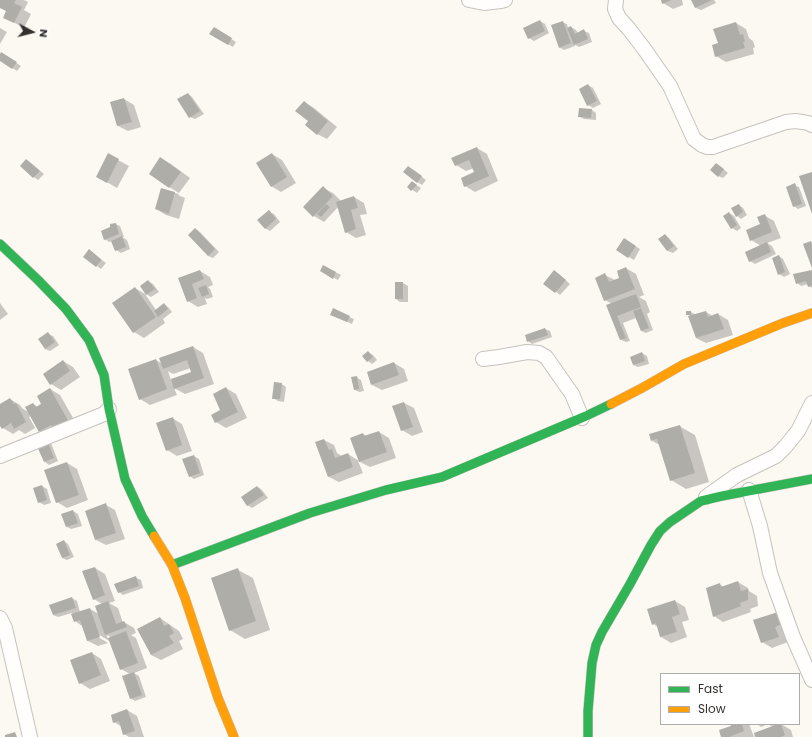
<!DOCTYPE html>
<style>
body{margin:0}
#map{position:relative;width:812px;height:737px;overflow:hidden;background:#fcf8f2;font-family:Poppins,sans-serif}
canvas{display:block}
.legend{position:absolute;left:660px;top:673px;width:140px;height:52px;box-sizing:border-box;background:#fff;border:1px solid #adadab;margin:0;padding:5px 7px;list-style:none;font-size:12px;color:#33312d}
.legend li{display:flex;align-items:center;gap:8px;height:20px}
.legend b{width:20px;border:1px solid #adadab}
.north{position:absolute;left:12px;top:12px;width:40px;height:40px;-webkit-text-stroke:3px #fff;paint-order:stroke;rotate:97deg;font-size:11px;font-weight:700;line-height:16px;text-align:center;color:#33312d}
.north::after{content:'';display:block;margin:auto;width:14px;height:18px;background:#33312d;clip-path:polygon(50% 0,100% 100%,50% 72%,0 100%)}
</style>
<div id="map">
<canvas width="812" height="737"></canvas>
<ul class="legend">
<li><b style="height:5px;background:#30b455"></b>Fast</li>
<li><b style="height:5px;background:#ff9f0a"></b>Slow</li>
</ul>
<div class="north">N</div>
</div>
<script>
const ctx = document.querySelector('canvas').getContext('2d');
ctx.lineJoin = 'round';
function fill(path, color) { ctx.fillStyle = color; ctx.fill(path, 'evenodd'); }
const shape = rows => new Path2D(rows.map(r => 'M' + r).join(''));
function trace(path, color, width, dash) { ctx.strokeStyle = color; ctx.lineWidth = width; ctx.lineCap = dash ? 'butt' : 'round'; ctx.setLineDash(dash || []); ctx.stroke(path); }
const shadow = shape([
 [0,0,24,0,28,2,24,10,31,14,24,28,4,17,7,11,0,7],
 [662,0,682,0,683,5,673,9,663,3],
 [692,0,714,0,716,3,701,10,696,8],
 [540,21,545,24,549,33,534,41,529,38],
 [562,22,567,24,568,28,571,27,576,30,578,33,584,31,589,33,592,42,579,47,574,44,575,46,564,50,559,47],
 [736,23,746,29,749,38,753,41,755,47,753,48,754,54,726,62,716,56,719,44],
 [0,28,7,32,0,44],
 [214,28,236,42,233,47,211,34],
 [0,56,6,56,21,66,17,71,0,60],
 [588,85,593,88,601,104,593,108,588,105],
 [188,94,192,97,204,114,195,119,190,117],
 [124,99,134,105,141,127,128,131,118,126],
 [304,102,314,108,337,127,327,139,317,134,310,121],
 [592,110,596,113,596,120,584,119,579,116],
 [477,148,487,154,498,181,475,192,465,186,476,173,474,168,466,171,456,165],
 [272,154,282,160,296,183,281,192,271,186],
 [109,155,129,166,117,188,98,177],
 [161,158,171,164,190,178,179,193,169,187],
 [27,160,31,163,44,174,38,180,34,177],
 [721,167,728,173,723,178,718,176],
 [413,170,426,180,422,185,417,182],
 [412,182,421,188,417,193,408,187],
 [794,185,799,187,806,206,798,209,794,206],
 [323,188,333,193,341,201,354,197,364,203,367,214,360,215,366,235,356,238,346,232,339,206,324,222,314,216],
 [162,189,179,194,178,195,185,198,179,219,166,215,156,209],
 [739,205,743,208,747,215,741,219,737,216],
 [269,212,274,214,280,222,270,231,265,228],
 [729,213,734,216,741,228,737,231,732,228],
 [764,215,774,221,781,238,767,243,772,246,776,254,755,264,750,261,761,246,751,240,761,225],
 [115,224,120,226,124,237,122,237,127,240,130,249,121,253,116,250,112,241,109,242,105,239,111,228],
 [196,229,200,232,219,252,213,258,208,256],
 [665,235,669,238,678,249,673,253,668,251,659,239],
 [624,239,640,249,634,260,617,250],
 [779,256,783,259,790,274,784,277,779,274],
 [102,260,106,263,101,269,97,266],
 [324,266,341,275,338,280,321,271],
 [626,268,636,274,644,295,639,297,646,301,650,312,647,314,653,330,646,333,641,331,636,318,623,323,630,341,626,342,621,340,612,304,605,300,605,275,615,280,620,278],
 [200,271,210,277,213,285,208,287,210,289,213,297,207,299,205,298,207,304,198,307,188,301,180,279],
 [812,271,812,288,809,286,808,284,801,286,797,283],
 [555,272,559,274,570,284,560,295,545,283],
 [148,281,153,284,159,292,151,297,146,294],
 [403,283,408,286,408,302,400,302,396,299],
 [135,288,145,294,156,310,164,304,168,307,172,312,163,319,165,323,144,338,134,332,114,303],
 [0,303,8,314,0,320],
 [691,312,696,315,706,312,713,316,718,314,728,320,733,335,706,343,696,338,692,317,687,314],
 [336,317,349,317,354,319,352,324],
 [545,329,550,331,552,337,532,344,528,341,526,335],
 [48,334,53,336,59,345,50,351,45,349],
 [193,347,203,353,214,384,185,394,174,388,177,395,150,405,140,399,156,360,161,363],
 [191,368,192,373,171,380,168,371,173,374],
 [368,352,373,355,377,360,372,364,368,361],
 [642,353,647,356,649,364,638,367,633,365],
 [63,361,73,367,80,377,61,390,51,384],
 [394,363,404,369,408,381,382,390,372,385],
 [356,377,361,380,364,391,359,392,355,390],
 [282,384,286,387,284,402,278,401,273,398],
 [226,388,236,394,247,418,226,428,216,422,222,410],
 [50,389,60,395,80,430,66,438,56,433,49,437,39,431,31,416,29,417,35,428,25,434,19,430,13,434,3,428,0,424,0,405,10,399,20,405,22,408,28,412,33,404,38,407,43,404],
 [404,403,414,408,423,432,412,436,402,430],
 [172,418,182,424,192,451,177,456,167,450],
 [679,426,695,435,709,482,686,489,671,480,660,445,652,441],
 [379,432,389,438,396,458,370,467,358,461,363,473,339,482,329,477,324,440,334,445,337,453,342,456,348,454,359,461,363,434,367,436],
 [46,441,51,443,58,461,49,465,45,462,38,444],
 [194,456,199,459,204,475,194,479,189,476],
 [67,463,77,469,88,500,67,508,57,502],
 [42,486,47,489,51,503,44,505,39,502],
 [258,487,262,490,268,498,252,508,247,505],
 [106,505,115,510,125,539,106,545,96,540],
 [73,511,78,514,82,526,71,529,67,527],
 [64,541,68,544,74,557,67,560,62,558],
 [95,568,105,574,115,601,109,603,118,608,123,623,124,622,134,628,136,633,131,635,136,638,147,668,134,673,139,676,146,697,135,701,130,698,130,674,121,669,111,642,96,633,95,635,108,643,98,646,88,641,82,626,75,621,72,613,58,617,53,615,72,598,77,601,80,612,90,609,99,614,102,604,94,599],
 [107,635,112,638,108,639],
 [238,570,253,578,270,630,245,639,230,630],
 [136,578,141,580,143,588,123,595,119,592],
 [738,582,748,588,749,591,757,596,758,606,750,609,751,612,723,622,714,616,719,584,724,587],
 [675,601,685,607,689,620,682,622,687,637,671,643,661,637,658,627,653,624],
 [778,613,788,642,772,648,762,642],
 [160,618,179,631,183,639,179,641,183,649,161,660,151,655],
 [92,653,101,659,110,681,90,689,80,683],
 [127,710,137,716,144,737,129,737,124,734,122,727,114,722],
 [731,724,749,724,754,737,722,737,732,726],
 [757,724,781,724,791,730,793,737,756,737,773,727,768,724,761,727]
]);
const building = shape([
 [0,0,16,0,14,3,22,7,14,23,3,18,6,11,0,8],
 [661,0,672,0,662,4],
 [691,0,712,0,695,8],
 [540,20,545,31,528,39,523,28],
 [563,21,571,43,559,48,551,25],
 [736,22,740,35,743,34,745,42,743,42,745,48,715,57,712,45,718,43,713,29],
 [571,26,575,34,584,29,588,39,574,45,567,28],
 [214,27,232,38,228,45,209,34],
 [1,52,17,62,12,69,0,61,0,54],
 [588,84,597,101,587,106,579,89],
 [188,93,200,111,189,118,177,99],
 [124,98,132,122,117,126,110,102],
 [304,101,328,121,317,135,305,125,308,121,295,111],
 [579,108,592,109,591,118,578,117],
 [477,147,489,176,464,187,461,178,474,172,469,160,455,166,451,158],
 [108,153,119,159,107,183,96,177],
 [272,153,287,177,271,187,256,163],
 [160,157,181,172,169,188,149,174],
 [26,159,40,171,33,178,20,166],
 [716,163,724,169,718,177,710,170],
 [408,166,422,176,417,183,403,172],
 [812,172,812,214,799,176],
 [412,181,417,185,411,191,407,187],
 [795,183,802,204,793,207,786,187],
 [323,186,333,196,313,217,303,207],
 [161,188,175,192,169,214,155,209],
 [354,196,358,208,351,210,356,229,345,233,336,202],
 [326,204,330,207,321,217,317,214],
 [739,204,743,212,736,217,731,208],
 [269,210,276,219,265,229,257,220],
 [729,212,737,225,731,229,723,216],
 [765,214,772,232,750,241,746,230,760,224,757,217],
 [116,223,119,234,104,240,101,231,110,227,110,224],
 [195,228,215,249,208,256,188,235],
 [665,234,674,246,667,251,658,239],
 [122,236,126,247,115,251,111,241],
 [624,238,636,246,628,258,616,250],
 [811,241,812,244,812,268,803,244],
 [767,242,771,252,749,262,745,252],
 [89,249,102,260,96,267,83,257],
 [779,255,785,272,778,275,772,258],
 [323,265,336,272,333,279,320,271],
 [626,267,635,289,604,301,595,278,605,273,609,282,619,278,617,271],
 [200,270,204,279,192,284,197,298,187,302,178,278],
 [554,270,566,280,555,293,543,284],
 [812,270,812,286,808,287,806,281,796,284,793,274],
 [148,280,155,289,146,295,140,286],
 [395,282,403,282,403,299,395,299],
 [206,285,209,294,202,297,198,288],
 [135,287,156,317,133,333,112,303],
 [636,294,641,307,617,316,626,338,620,340,606,305],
 [164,303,168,309,158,317,154,311],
 [333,308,350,316,347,322,330,315],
 [641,308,649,328,641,331,633,311],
 [686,311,691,311,691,315,686,315],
 [706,311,708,317,718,313,724,329,696,338,688,316],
 [545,328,548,335,527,342,525,335],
 [48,332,55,342,45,349,38,339],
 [193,346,204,378,174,389,171,379,191,372,187,360,163,369,159,358],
 [368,351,373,357,367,362,362,356],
 [642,352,645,361,633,365,630,357],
 [156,359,167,389,139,400,128,369],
 [63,360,70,371,50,385,43,374],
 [394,362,399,375,371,385,367,372],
 [357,376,359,389,354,390,351,377],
 [274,382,282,383,280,399,272,399],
 [226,387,238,412,215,423,211,415,220,410,213,394],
 [50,388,70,424,55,433,51,425,39,432,25,407,33,403,36,407,41,404,37,396],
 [10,398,14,404,16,403,26,422,14,429,11,423,2,429,0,426,0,404],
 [404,402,413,427,401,431,392,406],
 [173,417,182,445,166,451,156,423],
 [680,425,695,473,670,481,657,439,651,441,649,434],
 [379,431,387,452,359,462,350,438,363,433,364,436],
 [324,439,329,450,332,449,335,458,348,453,353,467,328,477,315,442],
 [47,440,54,458,44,462,36,444],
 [194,455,200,473,189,477,182,459],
 [67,462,79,495,56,503,44,470],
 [42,485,47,500,38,503,33,488],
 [257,486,264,495,247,506,241,497],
 [106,503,116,533,95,540,85,511],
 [73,510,78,523,66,527,61,514],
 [64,540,70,555,62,558,56,544],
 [95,567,105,595,93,600,82,571],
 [238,568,256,621,229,631,211,578],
 [136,576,139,586,118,593,114,584],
 [738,581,741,591,748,589,748,600,740,603,741,606,713,617,706,588,720,583,721,587],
 [72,597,76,608,53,615,49,605],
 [675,600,680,614,672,617,677,632,660,637,656,623,652,625,647,609],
 [108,601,116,624,124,621,127,627,105,635,95,606],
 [90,608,100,637,87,641,80,620,74,622,71,614],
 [778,612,782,624,775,627,779,637,761,643,753,620],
 [160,617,164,626,169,624,174,633,169,636,174,643,151,655,137,629],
 [126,631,138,663,120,670,108,638],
 [92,652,101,675,79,684,70,660],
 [134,672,142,695,130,699,122,676],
 [127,709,135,731,123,735,119,721,113,723,111,715],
 [730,724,742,724,744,731,729,737,721,737,719,730,731,726],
 [778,724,781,724,785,735,781,737,755,737,754,733],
 [15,732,17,737,5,737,5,735]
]);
const street = shape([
 [469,0,484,3,501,1,505,0],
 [616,0,615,9,619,18,629,29,645,50,670,86,694,139,702,145,707,147,713,147,786,122,795,121,803,122,808,123,812,125],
 [483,359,499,357,527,352,539,353,546,357,572,394,582,418],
 [0,456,104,414,109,409],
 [749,490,760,526,770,573,793,637,812,680],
 [706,497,737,475,776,456,785,447,798,431,812,403],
 [0,618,5,628,30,737]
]);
const fast = shape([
 [0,244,38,280,66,309,89,340,104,375,109,409,125,479,142,516,154,536],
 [172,565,310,513,386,490,442,477,586,416,611,404],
 [588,737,588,711,592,663,596,645,602,632,630,584,651,545,660,531,670,522,701,501,722,496,812,479]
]);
const slow = shape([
 [611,404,642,388,684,364,783,323,812,313],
 [154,536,172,565,185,598,218,698,234,737]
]);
fill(shadow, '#0003');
fill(building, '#aeada8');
trace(street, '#c6c3be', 16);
trace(fast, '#c6c3be', 10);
trace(slow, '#c6c3be', 10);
trace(street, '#fffefd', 14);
trace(fast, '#30b455', 9);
trace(slow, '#ff9f0a', 9);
</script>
